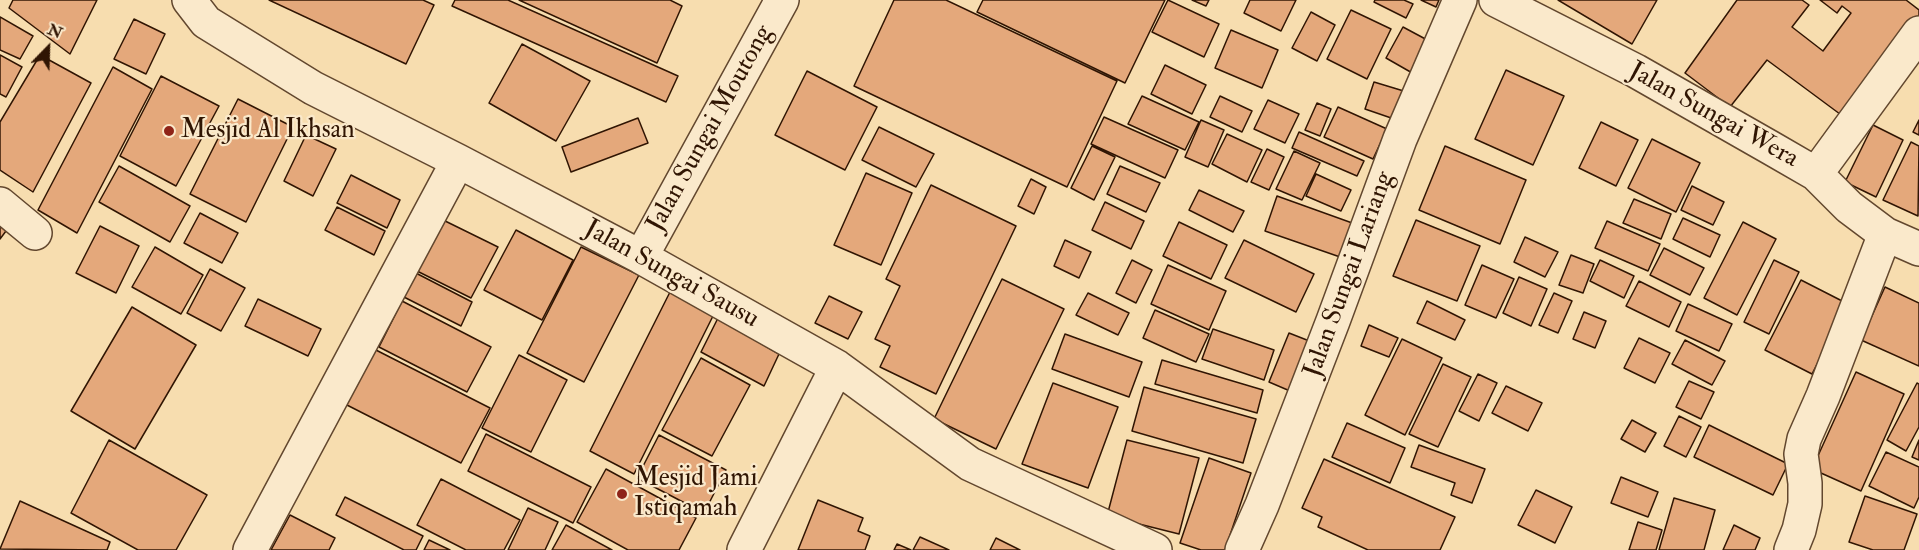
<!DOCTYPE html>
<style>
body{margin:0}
#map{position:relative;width:1919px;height:550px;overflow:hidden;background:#f7ddaf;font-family:"IM FELL Double Pica",serif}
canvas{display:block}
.north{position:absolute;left:18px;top:18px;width:60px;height:60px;-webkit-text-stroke:4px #fae9cb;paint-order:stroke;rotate:23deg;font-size:16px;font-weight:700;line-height:24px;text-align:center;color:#301503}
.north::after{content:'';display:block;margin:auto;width:21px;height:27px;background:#301503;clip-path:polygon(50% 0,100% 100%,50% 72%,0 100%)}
</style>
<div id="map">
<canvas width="1919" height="550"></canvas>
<div class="north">N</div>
</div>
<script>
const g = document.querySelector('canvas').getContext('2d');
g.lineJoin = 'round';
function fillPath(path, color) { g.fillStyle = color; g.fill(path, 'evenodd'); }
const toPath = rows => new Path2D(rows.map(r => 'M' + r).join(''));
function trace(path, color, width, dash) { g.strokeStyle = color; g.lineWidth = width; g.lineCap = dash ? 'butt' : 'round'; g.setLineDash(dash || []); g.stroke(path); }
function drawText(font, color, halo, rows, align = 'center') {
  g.font = font + ' "IM FELL Double Pica",serif'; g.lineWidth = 4.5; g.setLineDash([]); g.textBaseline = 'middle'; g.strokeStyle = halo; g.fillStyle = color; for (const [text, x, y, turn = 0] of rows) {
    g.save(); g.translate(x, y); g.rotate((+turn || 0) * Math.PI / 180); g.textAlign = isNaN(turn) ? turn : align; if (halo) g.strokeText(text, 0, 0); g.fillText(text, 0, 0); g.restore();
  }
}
const building = toPath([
 [13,0,97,0,70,54,9,8,13,0],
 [269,0,423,0,434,5,406,64,269,0],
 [455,0,508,0,678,76,666,102,452,6,455,0],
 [519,0,670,0,682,6,657,63,519,0],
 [894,0,946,0,1117,81,1067,187,854,86,894,0],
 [983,0,1165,0,1125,83,977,12,983,0],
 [1168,0,1219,24,1204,57,1152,32,1168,0],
 [1192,0,1209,0,1206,6,1192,0],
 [1250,0,1296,0,1281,31,1244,13,1250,0],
 [1375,0,1404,0,1413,4,1406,18,1374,2,1375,0],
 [1421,0,1439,0,1436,7,1421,0],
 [1558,0,1657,0,1632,44,1558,0],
 [1737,0,1802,0,1809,5,1792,27,1823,51,1851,13,1842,6,1837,13,1820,0,1906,0,1919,10,1919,26,1848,120,1767,60,1730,107,1685,73,1737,0],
 [1351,10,1391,29,1367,79,1327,59,1351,10],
 [1311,12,1335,25,1317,61,1292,48,1311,12],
 [0,17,33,36,20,59,0,50,0,17],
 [134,19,165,34,146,74,114,59,134,19],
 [1403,27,1431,42,1414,74,1386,58,1403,27],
 [1231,30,1278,50,1262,88,1215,68,1231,30],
 [522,44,590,81,556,141,489,103,522,44],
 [0,55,22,67,6,97,0,94,0,55],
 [40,55,91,83,33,192,0,170,0,122,40,55],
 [1165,65,1206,85,1192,114,1151,94,1165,65],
 [113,67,152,89,77,233,38,210,113,67],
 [1506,70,1564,96,1533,165,1475,139,1506,70],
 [807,71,877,107,845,170,775,135,807,71],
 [161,76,219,106,176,186,120,156,161,76],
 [1374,82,1407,92,1397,120,1365,109,1374,82],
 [1142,96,1199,122,1185,150,1128,124,1142,96],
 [1220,96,1252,111,1242,132,1210,117,1220,96],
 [238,99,293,127,246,222,190,194,238,99],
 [1268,100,1299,114,1285,143,1254,129,1268,100],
 [1317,103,1331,109,1320,136,1305,130,1317,103],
 [1338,107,1387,129,1373,159,1324,137,1338,107],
 [1104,117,1178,150,1165,178,1091,144,1104,117],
 [638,118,648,143,571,172,562,147,638,118],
 [1201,120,1224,130,1208,167,1185,157,1201,120],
 [1919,120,1919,135,1913,132,1919,120],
 [1601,122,1638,140,1616,186,1579,168,1601,122],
 [1873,125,1903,140,1876,197,1845,182,1873,125],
 [879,127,934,154,916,187,862,160,879,127],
 [1299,132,1364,161,1357,176,1292,148,1299,132],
 [1227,134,1262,150,1247,182,1212,164,1227,134],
 [306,135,336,149,313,196,284,181,306,135],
 [1652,139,1700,163,1676,212,1628,188,1652,139],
 [1911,142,1919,146,1918,216,1883,200,1911,142],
 [1092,146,1115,157,1094,200,1071,188,1092,146],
 [1445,146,1526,180,1500,244,1419,210,1445,146],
 [1267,149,1284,157,1269,190,1251,182,1267,149],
 [1294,151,1320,163,1302,200,1276,189,1294,151],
 [119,166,190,206,170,242,99,202,119,166],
 [1120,166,1160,183,1146,212,1107,194,1120,166],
 [866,173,912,193,881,265,834,245,866,173],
 [1316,174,1351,190,1341,211,1306,196,1316,174],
 [351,175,400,200,387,228,337,203,351,175],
 [1031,179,1046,187,1034,214,1018,206,1031,179],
 [931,185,1016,226,936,394,880,367,890,346,875,339,900,286,886,279,931,185],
 [1692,186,1724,202,1713,225,1681,210,1692,186],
 [1199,190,1244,211,1233,232,1189,210,1199,190],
 [1277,196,1355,224,1343,258,1265,231,1277,196],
 [1634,199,1671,214,1661,239,1623,223,1634,199],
 [1105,202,1144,221,1131,249,1092,230,1105,202],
 [337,207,385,231,374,255,325,230,337,207],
 [200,213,238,233,222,263,184,243,200,213],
 [437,217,498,247,471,298,411,268,437,217],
 [1683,218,1720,235,1710,257,1673,239,1683,218],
 [0,219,9,227,0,239,0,219],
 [1416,220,1480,246,1457,301,1393,276,1416,220],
 [1607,221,1660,244,1648,271,1595,248,1607,221],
 [1179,222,1227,245,1211,279,1163,256,1179,222],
 [1743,222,1776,239,1737,315,1704,298,1743,222],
 [100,226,139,246,116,293,76,273,100,226],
 [516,230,573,260,542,320,484,290,516,230],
 [1525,237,1558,252,1545,277,1514,262,1525,237],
 [1065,240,1091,252,1079,278,1054,266,1065,240],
 [1244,240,1314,274,1296,312,1225,278,1244,240],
 [155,247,203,275,181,314,132,287,155,247],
 [581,247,639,275,584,382,527,353,581,247],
 [1664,248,1704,268,1690,295,1650,275,1664,248],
 [1571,255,1594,264,1583,293,1559,285,1571,255],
 [1132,260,1152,270,1136,303,1116,293,1132,260],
 [1600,260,1634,276,1624,298,1590,281,1600,260],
 [1774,260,1799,272,1769,334,1744,322,1774,260],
 [1168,265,1226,291,1209,330,1151,304,1168,265],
 [1482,265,1514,279,1496,318,1465,305,1482,265],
 [210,269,245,288,221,331,187,313,210,269],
 [410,270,472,302,461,326,398,294,410,270],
 [1519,277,1547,289,1531,326,1503,313,1519,277],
 [1002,279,1064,309,996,449,934,419,1002,279],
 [1801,280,1848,304,1812,374,1765,350,1801,280],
 [1639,281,1681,302,1669,327,1626,306,1639,281],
 [1885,287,1919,303,1919,366,1861,340,1885,287],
 [670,292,713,316,634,474,590,451,670,292],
 [1088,293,1129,313,1118,335,1076,315,1088,293],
 [1554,293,1572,301,1558,333,1539,325,1554,293],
 [829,296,862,312,848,339,815,323,829,296],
 [258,299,321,329,308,356,245,326,258,299],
 [402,301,491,347,467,392,379,347,402,301],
 [1427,301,1465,320,1455,340,1417,323,1427,301],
 [1688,304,1732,324,1719,351,1676,331,1688,304],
 [132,307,196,345,135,449,71,411,132,307],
 [1155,310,1209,334,1196,362,1143,338,1155,310],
 [1584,312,1606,321,1595,348,1573,339,1584,312],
 [718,318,779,354,764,386,701,352,718,318],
 [1369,325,1398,338,1389,357,1361,346,1369,325],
 [1213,329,1274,350,1264,380,1202,359,1213,329],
 [1289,333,1317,344,1297,394,1269,382,1289,333],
 [1065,334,1142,362,1129,397,1052,369,1065,334],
 [1639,338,1670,353,1655,383,1624,368,1639,338],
 [1402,339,1442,358,1405,435,1365,415,1402,339],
 [1685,340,1725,361,1712,385,1672,364,1685,340],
 [370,347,490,408,461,463,341,402,370,347],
 [519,355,567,380,531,452,482,428,519,355],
 [701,358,750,385,712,456,662,430,701,358],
 [1162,360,1263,390,1257,413,1155,384,1162,360],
 [1443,364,1471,377,1438,447,1409,434,1443,364],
 [1856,372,1904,394,1861,491,1812,469,1856,372],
 [1478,374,1497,383,1479,421,1459,411,1478,374],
 [1689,381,1714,392,1701,419,1676,407,1689,381],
 [1053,383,1118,407,1088,488,1022,464,1053,383],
 [1917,383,1919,384,1919,427,1906,451,1887,440,1917,383],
 [1506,386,1542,403,1528,431,1492,413,1506,386],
 [1144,387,1256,419,1243,463,1132,431,1144,387],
 [1679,416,1701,427,1686,457,1664,446,1679,416],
 [1632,420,1656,433,1645,452,1621,439,1632,420],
 [1347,423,1405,448,1390,483,1332,457,1347,423],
 [1709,425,1788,464,1773,495,1694,457,1709,425],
 [486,434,591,487,573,523,468,471,486,434],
 [659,435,726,470,704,513,637,478,659,435],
 [109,440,207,495,176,550,138,550,71,513,109,440],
 [1127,440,1199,458,1179,534,1107,516,1127,440],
 [1919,440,1919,460,1912,457,1919,440],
 [1419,445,1485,469,1472,503,1451,495,1455,483,1411,467,1419,445],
 [1886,452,1919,467,1919,497,1914,508,1869,486,1886,452],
 [1209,458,1251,473,1225,550,1201,550,1180,543,1209,458],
 [1324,459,1455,517,1440,550,1368,550,1318,527,1322,517,1302,508,1324,459],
 [606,469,696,518,679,550,628,550,577,522,606,469],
 [1621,477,1658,492,1648,517,1611,503,1621,477],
 [441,479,520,520,504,550,466,550,417,525,441,479],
 [1536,490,1572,507,1555,543,1518,525,1536,490],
 [1865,496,1917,514,1904,550,1873,550,1849,542,1865,496],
 [345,497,423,536,416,550,404,550,336,515,345,497],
 [1674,498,1715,510,1704,550,1659,550,1674,498],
 [818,500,863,518,858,531,870,536,865,550,798,550,818,500],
 [20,501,110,542,107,550,0,549,20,501],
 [528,508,558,522,545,550,508,550,528,508],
 [290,515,335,538,329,550,271,550,290,515],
 [1638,522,1662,530,1656,550,1629,550,1638,522],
 [566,525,612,550,552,550,566,525],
 [1734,525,1760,538,1755,550,1723,550,1734,525],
 [920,537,949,550,913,550,920,537],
 [996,538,1020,550,990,550,996,538],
 [429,540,450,550,424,550,429,540],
 [897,544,911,550,894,550,897,544]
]);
const minor = toPath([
 [189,0,206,22,313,88,458,161,641,257,837,367,970,464,1155,550],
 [1496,0,1636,71,1771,148,1816,174,1849,207,1885,234,1919,249],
 [1816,174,1919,33],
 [0,204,35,233],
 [641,257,782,0],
 [250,550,458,161],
 [744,550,837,367],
 [1242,550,1262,505,1333,321,1400,139,1460,0],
 [1791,550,1799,530,1805,504,1805,483,1801,454,1804,439,1823,396,1885,234]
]);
const markers = [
 [169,131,6,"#8f2418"],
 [622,494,6,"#8f2418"]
];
const streetNames = [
 ["Jalan Sungai Wera",1713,116,29],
 ["Jalan Sungai Moutong",711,129,-61],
 ["Jalan Sungai Sausu",671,275,29],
 ["Jalan Sungai Lariang",1350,275,-70]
];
const poiNames = [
 ["Mesjid Al Ikhsan",181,131],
 ["Mesjid Jami",634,479],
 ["Istiqamah",634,509]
];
fillPath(building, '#e4a87b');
trace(building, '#301503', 1.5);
trace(minor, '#62472e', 36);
trace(minor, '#fae9cb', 33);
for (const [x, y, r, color] of markers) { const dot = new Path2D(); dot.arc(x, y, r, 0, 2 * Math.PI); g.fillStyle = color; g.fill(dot); trace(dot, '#fae9cb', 2); }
drawText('26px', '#301503', '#fae9cb', streetNames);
drawText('26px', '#301503', '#fae9cb', poiNames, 'left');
</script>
